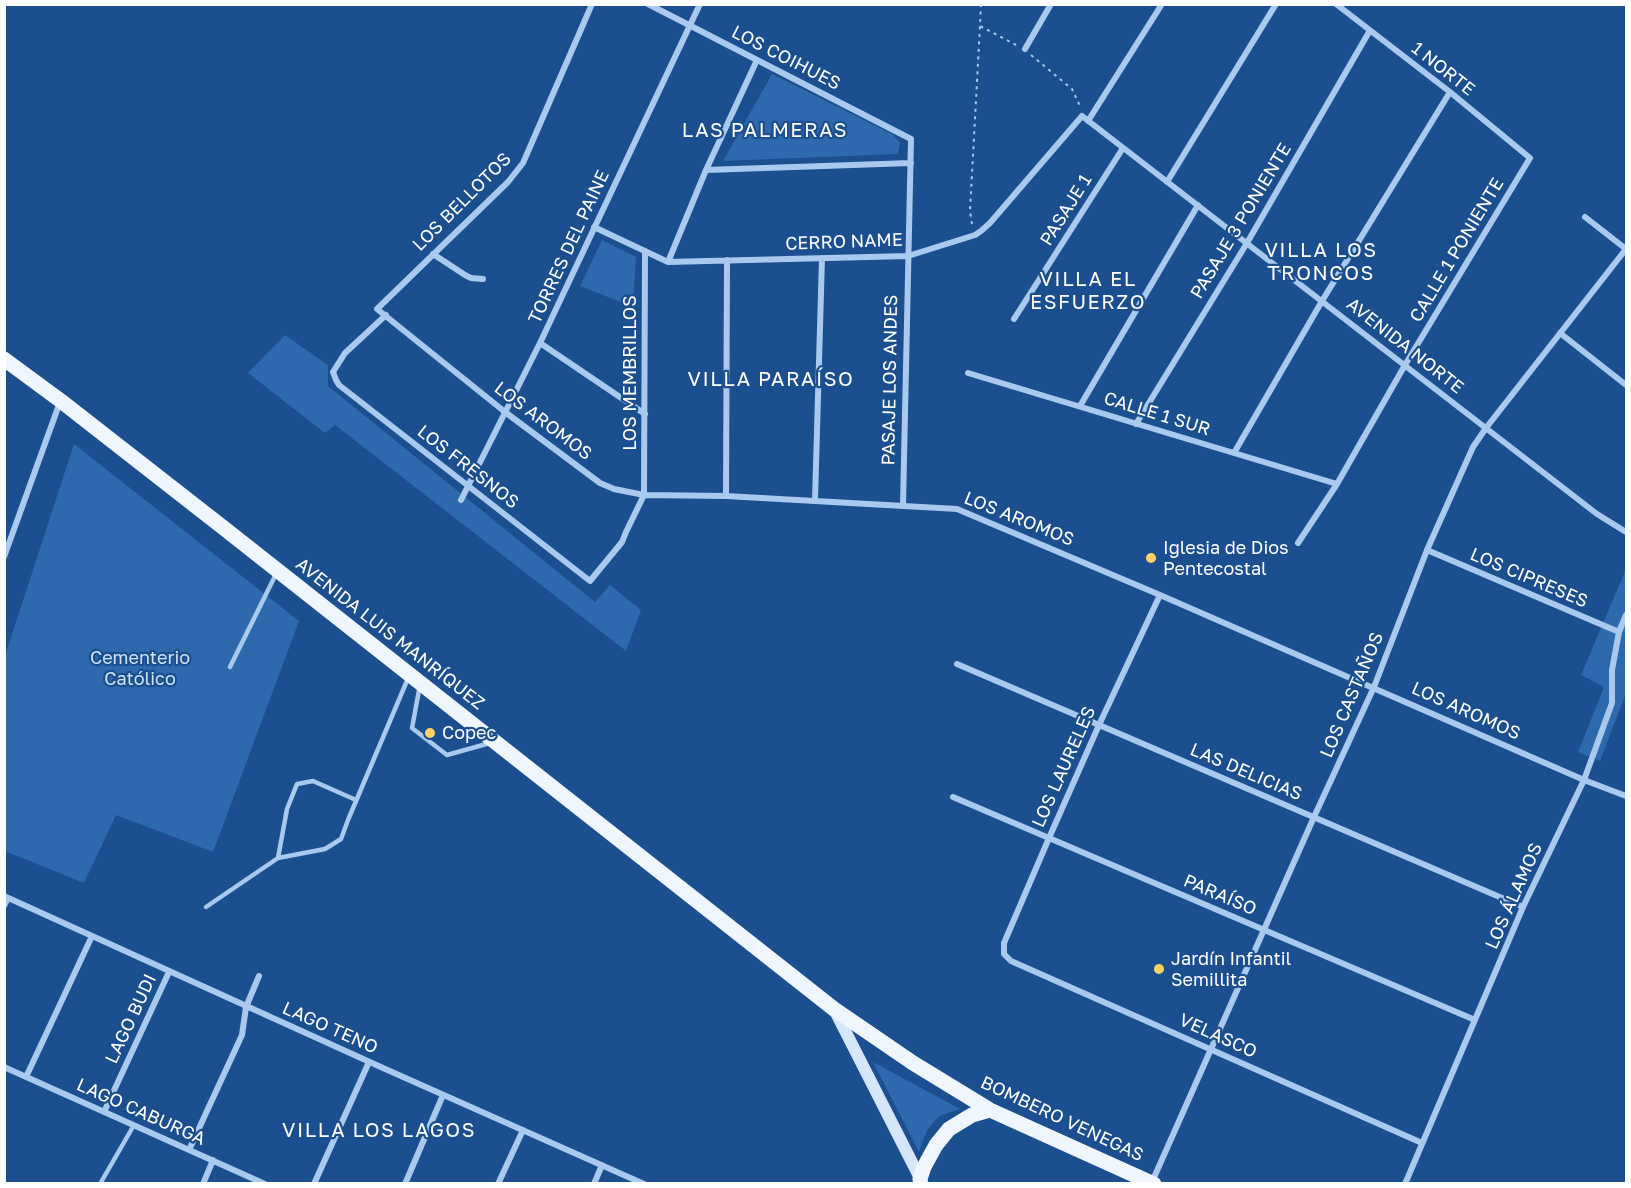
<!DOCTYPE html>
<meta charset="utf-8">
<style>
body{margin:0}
#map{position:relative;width:1631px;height:1188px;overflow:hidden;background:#1b4f8f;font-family:"Golos Text",sans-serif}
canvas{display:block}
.frame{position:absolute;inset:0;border:6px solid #fff;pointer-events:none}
</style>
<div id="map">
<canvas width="1631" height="1188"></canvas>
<div class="frame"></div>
</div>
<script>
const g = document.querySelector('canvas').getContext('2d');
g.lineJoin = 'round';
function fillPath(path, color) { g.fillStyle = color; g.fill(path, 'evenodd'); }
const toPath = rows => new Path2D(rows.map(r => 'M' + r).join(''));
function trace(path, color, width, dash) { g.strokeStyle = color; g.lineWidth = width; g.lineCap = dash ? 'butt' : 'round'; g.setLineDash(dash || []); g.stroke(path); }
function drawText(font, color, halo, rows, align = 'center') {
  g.font = font + ' "Golos Text",sans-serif'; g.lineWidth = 4.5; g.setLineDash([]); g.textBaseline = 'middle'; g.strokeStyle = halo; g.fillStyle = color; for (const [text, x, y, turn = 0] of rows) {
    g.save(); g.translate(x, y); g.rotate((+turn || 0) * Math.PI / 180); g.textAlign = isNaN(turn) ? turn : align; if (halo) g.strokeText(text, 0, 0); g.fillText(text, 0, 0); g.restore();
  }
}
const green = toPath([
 [772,74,892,134,900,143,898,154,723,161],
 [602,240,636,257,633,307,580,286],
 [285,335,328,365,328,386,595,602,610,585,641,610,626,651,335,425,325,433,248,373],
 [74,444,299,621,213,852,116,815,84,883,5,851,5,656],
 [1626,569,1626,696,1625,696,1600,761,1578,752,1604,687,1581,675],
 [873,1062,960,1109,939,1116,927,1130,919,1152]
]);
const path = toPath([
 [981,4,980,26,1016,45],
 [1031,55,1072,89,1080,106],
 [972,224,970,211,980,26]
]);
const lane = toPath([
 [230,667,277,572],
 [420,685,412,728,447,755,490,743],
 [278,858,287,809,297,784,313,781,356,800],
 [206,907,278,858,325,849,341,839,348,820,409,676],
 [100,1184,134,1125]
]);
const street = toPath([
 [592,4,523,163,508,182,377,309,505,412,600,483,614,489,644,495,726,496,957,509,1160,595,1584,780,1626,796],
 [648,4,911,139,903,505],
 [1025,49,1051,4],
 [1088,121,1162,4],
 [706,170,911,163],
 [1167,182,1276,4],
 [1585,217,1626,249],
 [594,227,668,262,908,256,975,235,981,231,990,223,1082,116,1597,514,1626,532],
 [433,254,465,275,471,278,483,279],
 [668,262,706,170,757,60],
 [386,315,345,353,333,372,336,380,339,385,590,581,622,542,626,532,644,495,645,251],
 [1014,319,1123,148],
 [1560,333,1626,385],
 [540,343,645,414],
 [968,373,1337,484],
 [1080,406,1198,205],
 [1136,424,1247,243,1369,32],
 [1234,453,1322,301,1450,92],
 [726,496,727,260],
 [461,500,540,343,700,4],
 [815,500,822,258],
 [1298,543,1337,484,1405,365,1530,158,1450,92,1336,4],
 [1427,550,1619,632],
 [4,557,60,402],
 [1160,595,1099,725,1049,838,1004,943,1004,954,1011,961,1422,1143],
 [957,664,1523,907],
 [953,797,1475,1020],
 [4,896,383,1068,644,1184],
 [4,906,8,898],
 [4,1067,265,1184],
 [26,1077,92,936],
 [104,1112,169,972],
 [189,1150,242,1035,246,1007,259,976],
 [1152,1182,1314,817,1374,687,1427,550,1473,447,1486,428,1626,249],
 [203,1184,213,1160],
 [314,1184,369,1062],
 [405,1184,443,1095],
 [498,1184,523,1130],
 [594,1184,602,1165],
 [1405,1184,1523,907,1584,780,1612,703,1612,670,1619,632,1626,615]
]);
const secondary = toPath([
 [834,1009,922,1182]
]);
const primary = toPath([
 [4,359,61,401,225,529,834,1009,913,1063,990,1110,1154,1184],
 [920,1179,924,1167,936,1145,949,1129,972,1115,990,1110]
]);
const markers = [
 [1151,558,6,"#ffd166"],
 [430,733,6,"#ffd166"],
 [1159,969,6,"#ffd166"]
];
const streetNames = [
 ["LOS COIHUES",786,58,27],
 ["1 NORTE",1443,69,38],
 ["LOS BELLOTOS",462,202,-45],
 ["PASAJE 1",1066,210,-58],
 ["PASAJE 3 PONIENTE",1241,221,-59],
 ["CERRO NAME",844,242,-2],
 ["TORRES DEL PAINE",569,247,-65],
 ["CALLE 1 PONIENTE",1457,250,-59],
 ["AVENIDA NORTE",1405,346,38],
 ["LOS MEMBRILLOS",630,373,-90],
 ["PASAJE LOS ANDES",890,380,-89],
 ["CALLE 1 SUR",1157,414,17],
 ["LOS AROMOS",543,421,37],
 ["LOS FRESNOS",468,467,38],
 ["LOS AROMOS",1019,519,22],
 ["LOS CIPRESES",1529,578,23],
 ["AVENIDA LUIS MANRÍQUEZ",390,634,38],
 ["LOS CASTAÑOS",1352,695,-67],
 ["LOS AROMOS",1466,711,24],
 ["LOS LAURELES",1064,767,-66],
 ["LAS DELICIAS",1246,772,23],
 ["PARAÍSO",1220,895,23],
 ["LOS ÁLAMOS",1514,896,-66],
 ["LAGO BUDI",131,1019,-65],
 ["LAGO TENO",330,1028,24],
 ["VELASCO",1218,1036,24],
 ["LAGO CABURGA",141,1112,24],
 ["BOMBERO VENEGAS",1062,1119,25]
];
const poiNames = [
 ["Iglesia de Dios",1163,548],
 ["Pentecostal",1163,569],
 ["Copec",442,733],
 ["Jardín Infantil",1171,959],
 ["Semillita",1171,980]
];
const parkNames = [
 ["Cementerio",140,658],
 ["Católico",140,679]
];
const neighbourhoodNames = [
 ["LAS PALMERAS",765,131],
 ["VILLA LOS",1321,251],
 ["TRONCOS",1321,274],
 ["VILLA EL",1088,280],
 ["ESFUERZO",1088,303],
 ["VILLA PARAÍSO",771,380],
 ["VILLA LOS LAGOS",379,1131]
];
fillPath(green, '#2e69ad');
trace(path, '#a9c9ee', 2, [3, 4.5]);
trace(lane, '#a9c9ee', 4.5);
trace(street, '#a9c9ee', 6);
trace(secondary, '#d6e6fa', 12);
trace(primary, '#f0f6ff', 15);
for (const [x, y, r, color] of markers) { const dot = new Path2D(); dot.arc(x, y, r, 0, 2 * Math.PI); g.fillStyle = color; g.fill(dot); trace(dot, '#1b4f8f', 2); }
drawText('18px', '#fff', '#1b4f8f', streetNames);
drawText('18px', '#fff', '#1b4f8f', poiNames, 'left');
drawText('18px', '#cfe3fa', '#1b4f8f', parkNames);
g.letterSpacing = '1.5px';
drawText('20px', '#fff', '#1b4f8f', neighbourhoodNames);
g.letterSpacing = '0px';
</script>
